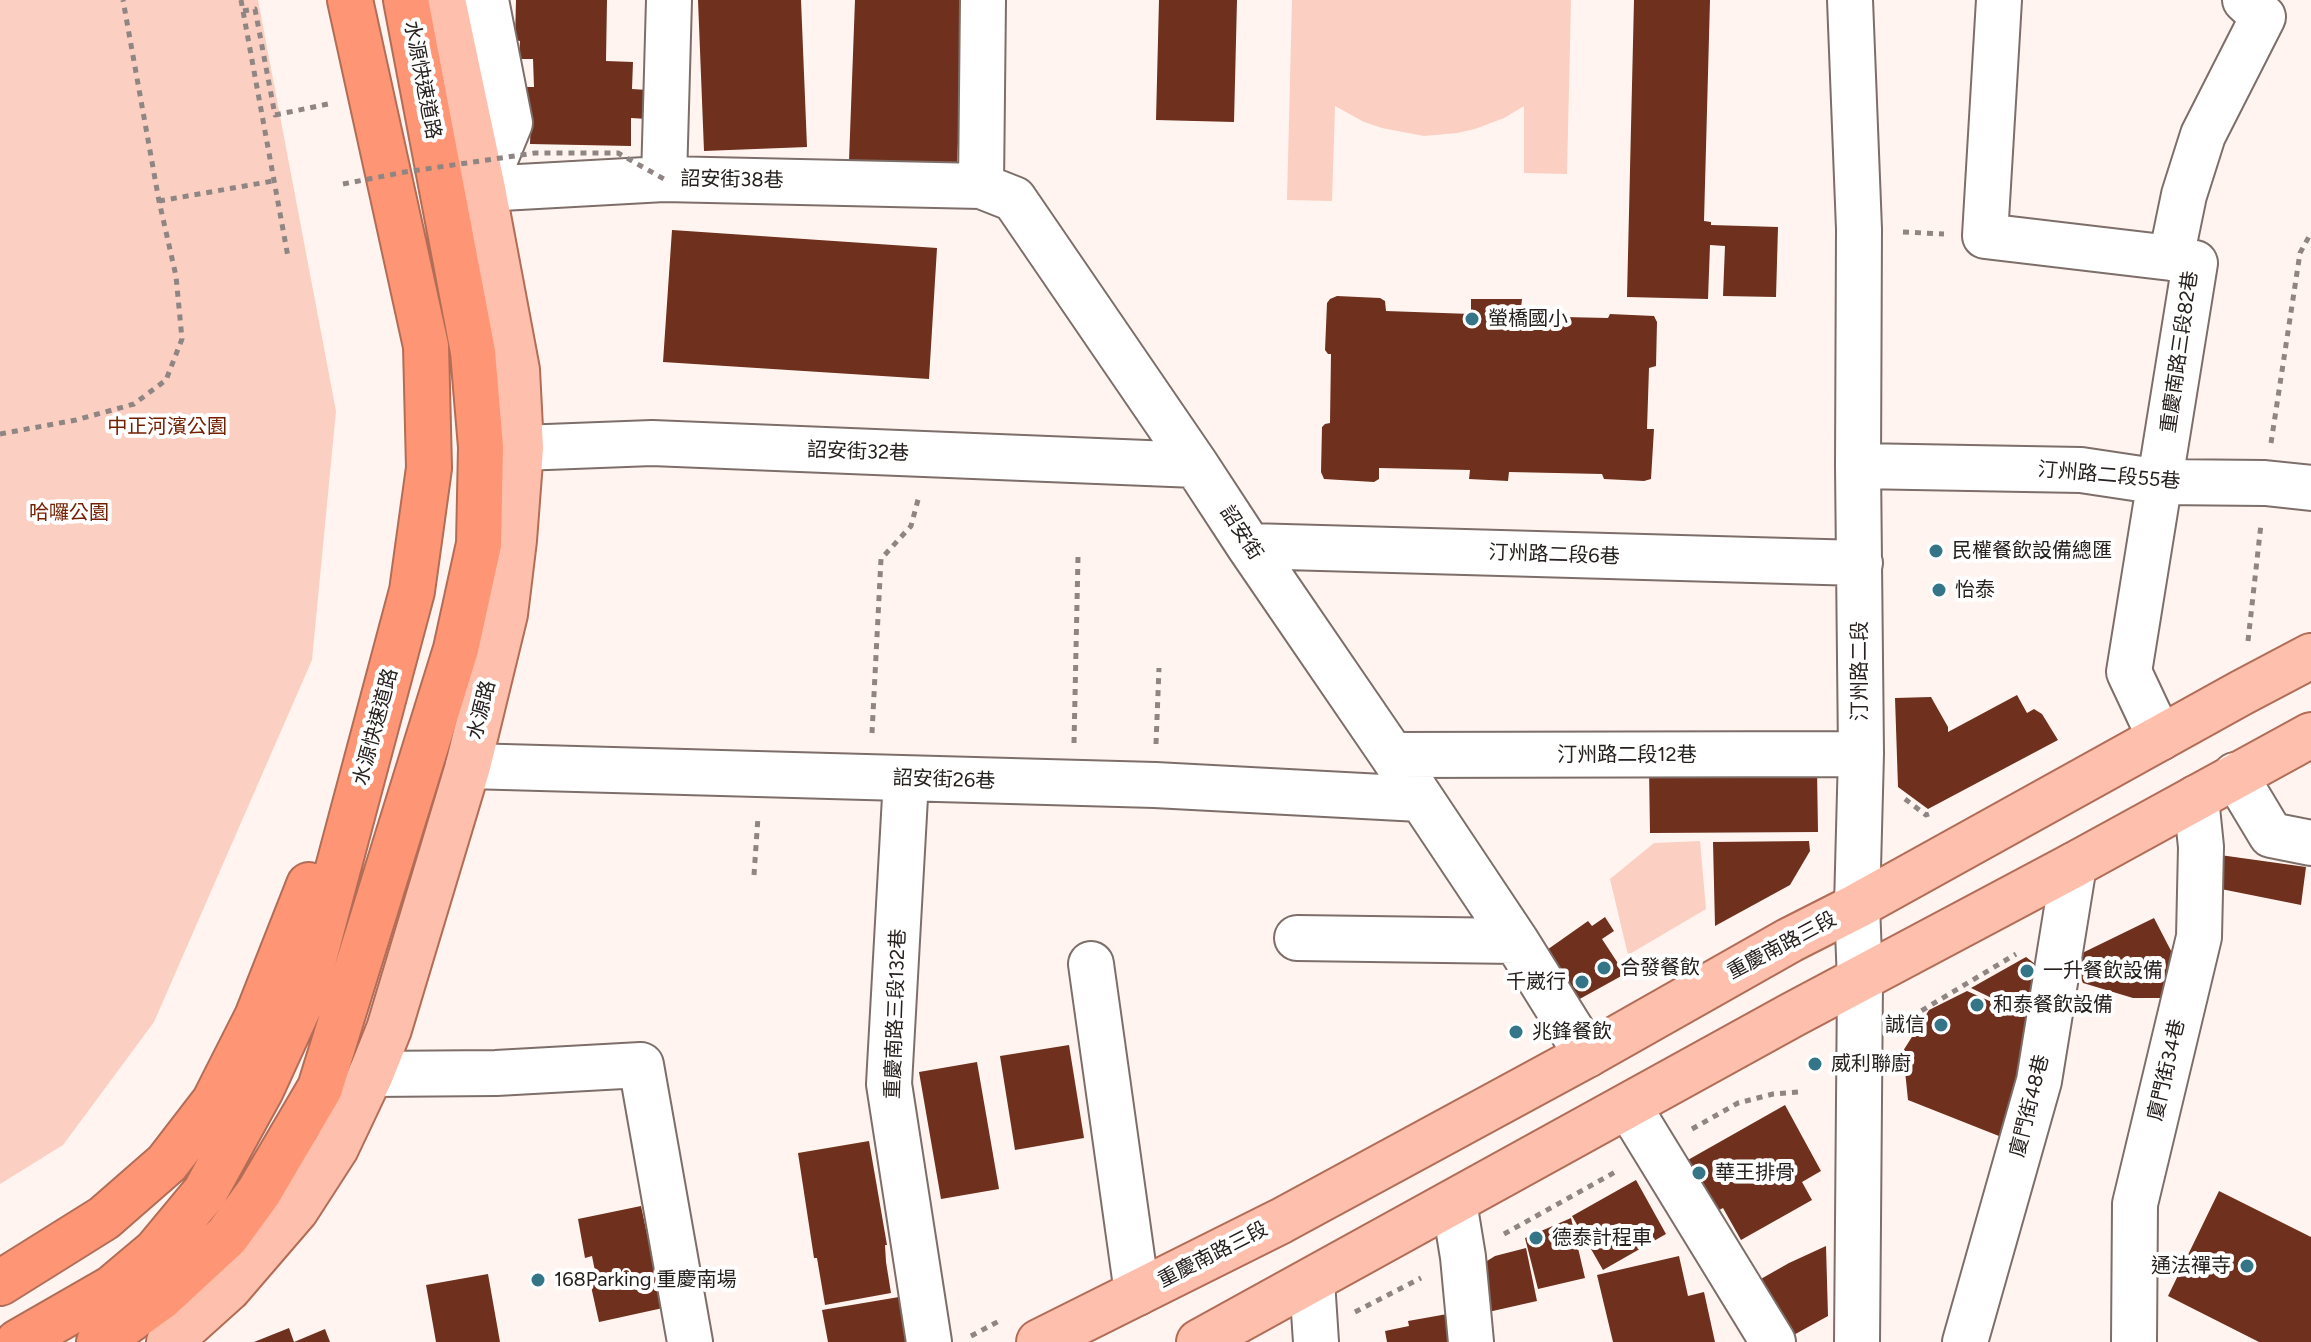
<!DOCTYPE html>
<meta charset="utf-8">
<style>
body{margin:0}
canvas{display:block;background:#fff4f0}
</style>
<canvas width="2311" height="1342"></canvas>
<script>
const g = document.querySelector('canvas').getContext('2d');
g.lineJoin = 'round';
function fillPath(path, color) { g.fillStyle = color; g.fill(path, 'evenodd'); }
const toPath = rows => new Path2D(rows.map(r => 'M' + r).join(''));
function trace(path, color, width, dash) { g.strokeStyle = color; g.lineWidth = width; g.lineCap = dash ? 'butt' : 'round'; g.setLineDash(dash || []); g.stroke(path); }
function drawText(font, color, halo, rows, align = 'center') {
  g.font = font + ' Figtree,"Noto Sans TC",sans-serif'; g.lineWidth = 8; g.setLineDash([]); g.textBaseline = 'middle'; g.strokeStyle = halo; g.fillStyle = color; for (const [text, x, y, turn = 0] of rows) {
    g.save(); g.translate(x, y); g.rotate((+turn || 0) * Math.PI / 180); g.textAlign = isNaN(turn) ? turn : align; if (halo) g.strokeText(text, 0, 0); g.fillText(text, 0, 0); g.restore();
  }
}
const green = toPath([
 [0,0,258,0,336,411,312,660,154,1022,63,1145,0,1184],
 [1292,0,1571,0,1567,174,1524,173,1524,106,1504,118,1475,129,1457,133,1424,136,1382,128,1364,122,1335,106,1332,201,1287,200],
 [1700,841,1706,909,1628,955,1610,879,1654,843]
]);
const building = toPath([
 [516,0,607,0,606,61,633,62,632,89,647,90,647,119,631,118,631,146,530,144,531,116,519,87,534,87,533,59,519,59,520,41,515,40],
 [698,0,801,0,807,147,704,151],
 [855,0,964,0,957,166,849,161],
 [1159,0,1237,0,1234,122,1156,120],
 [1634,0,1710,0,1704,221,1711,222,1711,225,1778,227,1776,297,1723,296,1725,246,1710,245,1708,299,1627,297],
 [672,230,937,248,929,379,663,362],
 [1337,296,1380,298,1385,301,1386,311,1471,314,1471,299,1522,299,1520,316,1608,318,1610,314,1654,316,1657,322,1656,366,1649,368,1647,429,1654,429,1651,479,1644,481,1604,479,1602,474,1509,472,1508,481,1469,479,1470,470,1379,468,1379,479,1374,482,1324,479,1321,472,1322,427,1325,424,1330,423,1331,354,1328,354,1325,350,1327,303,1330,299],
 [2017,695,2027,713,2034,709,2042,714,2058,740,1928,809,1898,787,1895,698,1931,697,1948,727,1948,732],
 [1649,768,1817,769,1818,832,1650,833],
 [1809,841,1810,851,1790,885,1715,926,1713,842],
 [2220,855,2306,867,2301,905,2211,887],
 [1605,917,1614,931,1602,939,1625,974,1576,1001,1544,952,1588,921,1592,926],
 [2154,918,2181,970,2167,998,2133,998,2083,983,2072,958],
 [2026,957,2048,974,2039,1021,1971,988],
 [1967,991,2037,1022,2009,1140,1908,1100,1903,1051,1929,1010],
 [1069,1045,1084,1138,1015,1150,1000,1056],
 [977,1062,999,1189,941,1199,919,1072],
 [1785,1105,1821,1171,1802,1182,1812,1200,1741,1240,1723,1208,1708,1216,1679,1165],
 [869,1141,887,1245,885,1245,886,1262,891,1293,825,1305,817,1258,814,1258,798,1153],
 [1636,1180,1666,1234,1603,1270,1572,1216],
 [2219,1191,2311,1237,2311,1342,2259,1342,2168,1296],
 [641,1206,663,1308,599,1322,590,1282,597,1281,592,1256,585,1258,578,1219],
 [1571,1218,1585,1278,1538,1289,1525,1238],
 [1826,1246,1828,1316,1790,1337,1752,1284,1789,1263],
 [1526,1248,1537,1301,1475,1315,1471,1271,1495,1256],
 [1679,1256,1688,1296,1704,1292,1715,1342,1613,1342,1597,1275],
 [488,1274,500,1342,436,1342,426,1285],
 [899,1297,907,1342,828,1342,822,1310],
 [1453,1313,1457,1342,1387,1342,1385,1331,1409,1326,1408,1321],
 [289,1328,294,1342,325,1329,330,1342,254,1342]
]);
const path = toPath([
 [241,0,288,257],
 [243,11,255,9,275,115,328,104],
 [159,201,273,181],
 [1903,232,1944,234],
 [0,434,76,420,134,404,166,380,182,339,176,276,159,201,123,0],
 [2271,443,2300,253,2311,233],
 [2248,641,2261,524],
 [872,733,881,559,911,526,919,496],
 [1074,743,1078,557],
 [1156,744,1159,668],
 [1905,799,1926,815,1929,814],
 [754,875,758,817],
 [1901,1023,2016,954],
 [1692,1129,1738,1103,1773,1094,1799,1092],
 [1504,1234,1617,1171],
 [1355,1312,1421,1278],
 [971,1336,1001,1320]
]);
const minor = toPath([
 [486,0,510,123,483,189,664,179,981,186],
 [983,0,981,186,1014,199,1196,465,1249,546,1392,755,1516,941,1587,1055],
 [1850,0,1859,229,1858,466,1861,754,1857,906,1860,981,1857,1342],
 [1999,0,1985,236,2171,258],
 [664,179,669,0],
 [521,448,652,443,1196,465],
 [1858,466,2081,470,2161,482,2265,483,2311,488],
 [1249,546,1860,563],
 [2160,738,2129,672,2195,263,2171,258,2184,195,2203,135,2263,17,2245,0],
 [1392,755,1861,754],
 [468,766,1155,785,1420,799],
 [2235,775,2271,835,2311,843],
 [906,779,889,1084,929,1342],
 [1297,938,1516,941],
 [1091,964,1137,1293],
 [371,1074,496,1073,641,1065,690,1342],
 [1629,1107,1773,1342],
 [1454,1202,1463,1257,1471,1342],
 [1312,1281,1316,1342],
 [1965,1342,2039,1081,2074,865],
 [2134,1342,2135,1204,2199,937,2201,847,2196,798]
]);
const major = toPath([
 [169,1342,228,1289,296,1210,336,1148,371,1074,389,1029,468,766,505,614,514,540,521,448,517,370,483,189,443,0],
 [1039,1342,1281,1221,1587,1055,1790,940,1857,906,2241,693,2311,656],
 [1199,1342,1792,1015,2074,865,2311,735]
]);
const highway = toPath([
 [0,1283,104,1218,167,1163,214,1102,257,1017,309,885],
 [18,1342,112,1288,156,1251,205,1192,261,1090,304,996,412,591,429,468,426,346,350,0],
 [99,1342,160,1298,227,1236,259,1192,320,1088,456,649,479,544,481,447,473,352,406,0]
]);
const pathBridge = toPath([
 [343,184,405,172,535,153,618,153,664,179]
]);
const markers = [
 [1472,319,8,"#347587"],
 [1936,551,8,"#347587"],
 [1939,590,8,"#347587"],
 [1604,968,8,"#347587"],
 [2027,971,8,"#347587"],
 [1582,982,8,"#347587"],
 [1977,1005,8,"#347587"],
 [1941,1025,8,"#347587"],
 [1516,1032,8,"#347587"],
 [1815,1064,8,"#347587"],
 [1699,1173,8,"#347587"],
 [1536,1238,8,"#347587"],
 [2247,1266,8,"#347587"],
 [538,1280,8,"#347587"]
];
const streetNames = [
 ["水源快速道路",422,80,79],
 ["詔安街38巷",732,180,1],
 ["重慶南路三段82巷",2180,352,-82],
 ["詔安街32巷",858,452,2],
 ["汀州路二段55巷",2109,476,5],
 ["詔安街",1241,533,57],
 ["汀州路二段6巷",1554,555,2],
 ["汀州路二段",1860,671,-90],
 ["水源路",482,710,-76],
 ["水源快速道路",376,727,-75],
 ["汀州路二段12巷",1627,755],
 ["詔安街26巷",944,780,2],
 ["重慶南路三段",1782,946,-28],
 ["重慶南路三段132巷",896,1014,-88],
 ["廈門街34巷",2167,1070,-77],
 ["廈門街48巷",2030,1106,-76],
 ["重慶南路三段",1213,1255,-27]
];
const poiNames = [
 ["螢橋國小",1488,319],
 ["民權餐飲設備總匯",1952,551],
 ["怡泰",1955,590],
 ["合發餐飲",1620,968],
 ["一升餐飲設備",2043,971],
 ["千崴行",1566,982,"right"],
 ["和泰餐飲設備",1993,1005],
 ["誠信",1925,1025,"right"],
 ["兆鋒餐飲",1532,1032],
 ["威利聯廚",1831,1064],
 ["華王排骨",1715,1173],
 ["德泰計程車",1552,1238],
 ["通法禪寺",2231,1266,"right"],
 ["168Parking 重慶南場",554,1280]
];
const parkNames = [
 ["中正河濱公園",167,427],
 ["哈囉公園",69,513]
];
fillPath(green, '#fbd0c2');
fillPath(building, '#6f311d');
trace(minor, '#7d6e69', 48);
trace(major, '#b26d57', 48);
trace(highway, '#b26d57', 48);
trace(path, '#8f8683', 5, [6, 6]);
trace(minor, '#fff', 44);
trace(major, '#fec0ac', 44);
trace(highway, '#fe9675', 44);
trace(pathBridge, '#8f8683', 5, [6, 6]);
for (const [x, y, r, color] of markers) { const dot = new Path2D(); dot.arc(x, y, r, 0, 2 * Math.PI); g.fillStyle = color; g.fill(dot); trace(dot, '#fff', 3); }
drawText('20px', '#26201e', '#fff', streetNames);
drawText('20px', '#26201e', '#fff', poiNames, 'left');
drawText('20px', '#742000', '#fff', parkNames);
</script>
